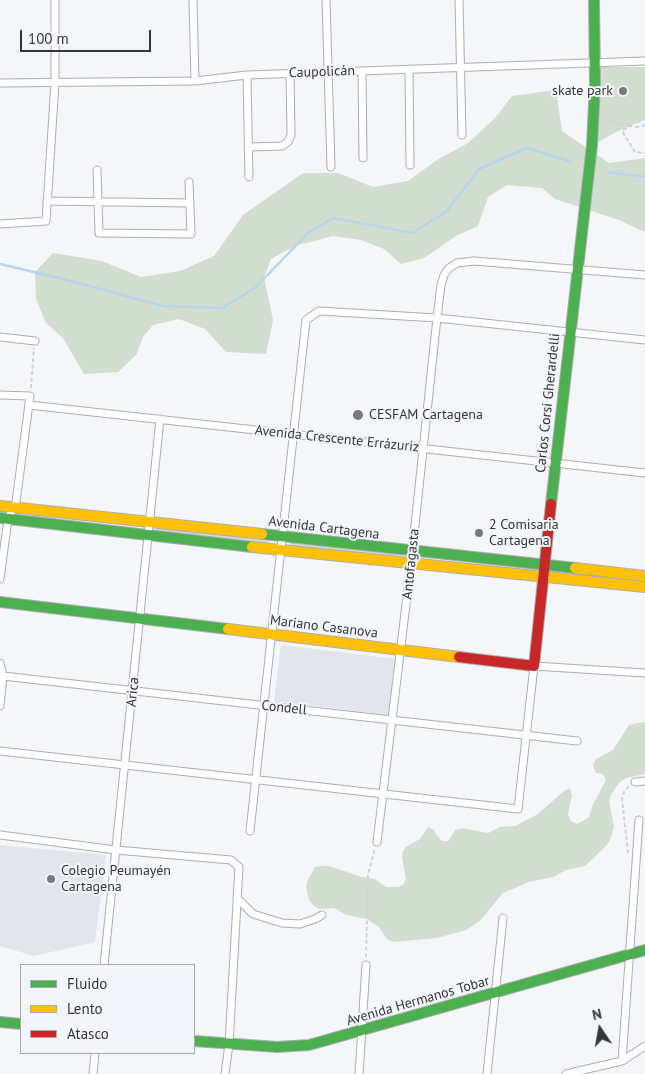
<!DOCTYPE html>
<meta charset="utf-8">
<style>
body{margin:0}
#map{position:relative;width:645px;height:1074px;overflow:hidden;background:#f4f6f9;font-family:"PT Sans",sans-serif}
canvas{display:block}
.legend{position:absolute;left:20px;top:964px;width:175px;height:90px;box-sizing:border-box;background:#f3f5fa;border:1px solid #a7a9ac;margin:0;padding:6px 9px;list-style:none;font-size:15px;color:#353638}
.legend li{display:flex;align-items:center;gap:10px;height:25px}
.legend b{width:25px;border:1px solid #a7a9ac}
.north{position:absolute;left:575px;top:1004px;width:50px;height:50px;-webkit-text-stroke:4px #f3f5fa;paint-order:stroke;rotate:348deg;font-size:14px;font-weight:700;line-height:20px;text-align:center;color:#353638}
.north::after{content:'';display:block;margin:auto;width:18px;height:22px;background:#353638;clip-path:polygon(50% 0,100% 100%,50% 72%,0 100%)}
.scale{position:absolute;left:20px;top:30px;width:131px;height:22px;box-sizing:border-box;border:2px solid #353638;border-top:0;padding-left:6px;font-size:15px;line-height:18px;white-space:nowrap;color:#353638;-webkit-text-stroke:4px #f3f5fa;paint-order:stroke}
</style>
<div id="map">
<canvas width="645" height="1074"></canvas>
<ul class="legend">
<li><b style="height:6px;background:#4caf50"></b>Fluido</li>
<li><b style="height:6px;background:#ffc107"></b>Lento</li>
<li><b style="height:6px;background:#c62828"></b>Atasco</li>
</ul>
<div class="north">N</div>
<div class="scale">100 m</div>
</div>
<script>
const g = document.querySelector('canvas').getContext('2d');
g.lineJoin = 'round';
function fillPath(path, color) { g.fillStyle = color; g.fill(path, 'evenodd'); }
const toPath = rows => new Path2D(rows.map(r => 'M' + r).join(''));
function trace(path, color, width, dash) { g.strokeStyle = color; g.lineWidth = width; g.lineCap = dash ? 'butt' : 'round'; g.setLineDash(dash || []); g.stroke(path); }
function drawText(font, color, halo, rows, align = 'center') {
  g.font = font + ' "PT Sans",sans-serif'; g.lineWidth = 4; g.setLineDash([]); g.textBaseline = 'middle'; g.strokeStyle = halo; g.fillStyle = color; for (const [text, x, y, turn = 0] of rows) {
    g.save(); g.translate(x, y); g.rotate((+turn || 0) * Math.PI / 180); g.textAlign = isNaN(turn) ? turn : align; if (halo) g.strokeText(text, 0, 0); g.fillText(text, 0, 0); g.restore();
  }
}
const built = toPath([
 [281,645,397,659,390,715,274,701],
 [0,845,106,855,95,942,34,956,0,946]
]);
const green = toPath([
 [600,67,645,67,645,120,618,131,597,143],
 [556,90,562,131,609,163,645,158,645,232,619,220,555,199,542,188,507,185,488,197,478,226,456,236,424,258,401,264,384,249,361,240,333,236,295,246,271,259,264,277,273,320,266,354,226,352,205,329,179,319,153,325,143,337,136,355,118,372,84,374,63,338,46,323,36,299,35,272,53,253,102,261,141,277,180,271,214,256,243,215,303,173,338,173,373,187,408,181,437,160,468,143,495,118,512,96],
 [156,527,269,541,267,545,156,533],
 [290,542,402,554,401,559,290,547],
 [644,722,645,722,645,774,626,778,620,782,612,793,609,801,614,827,610,840,606,846,585,866,566,870,553,877,529,882,503,893,480,921,466,930,437,938,393,942,387,939,379,927,367,919,346,915,334,908,320,909,314,906,309,900,306,886,308,880,315,867,322,866,329,866,362,877,375,879,386,887,398,887,404,884,406,878,402,858,403,851,407,846,420,839,428,827,434,830,437,836,442,841,448,841,455,830,462,828,488,833,500,827,515,826,538,814,564,791,570,788,572,795,568,815,571,821,577,824,583,821,589,817,593,804,606,780,603,774,596,773,593,765,596,759,613,750,629,725]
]);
const stream = toPath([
 [608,172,645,177],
 [0,264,67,280,163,306,222,308,255,288,308,233,333,218,412,233,446,212,479,169,527,148,569,161]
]);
const path = toPath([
 [608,121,630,126],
 [645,125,638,127,630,126,622,131,635,152,645,153],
 [31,388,34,348],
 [628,853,622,799,624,792,629,786],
 [366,957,368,875,375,848]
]);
const street = toPath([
 [193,0,195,81],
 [326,0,331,167],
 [459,0,462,135],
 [409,69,410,165],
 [362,71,363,158],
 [247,75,249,177],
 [0,83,195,81,247,75,645,61],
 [248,147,282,146,288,142,291,135,290,73],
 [97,170,99,233,191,234,189,182],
 [47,201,190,203],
 [0,224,46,221,55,83,55,0],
 [0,337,35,341],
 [0,395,30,396,16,502,8,519,0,579],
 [29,405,645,473],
 [0,663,3,676,0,706],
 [3,676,577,741],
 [0,751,518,809,534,666,645,673],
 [635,782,645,781],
 [250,831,306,320,319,311,437,318,645,340],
 [0,835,116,850,231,860,239,867,229,1044,225,1074],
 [377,842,410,572,437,318,441,285,444,275,449,268,457,263,474,261,645,275],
 [237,898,253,914,282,923,300,924,315,919,322,915],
 [104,965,160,419],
 [622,1061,639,820],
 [93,1074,95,1053],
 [359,1074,366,965],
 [487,1074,503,918],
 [566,1074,622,1061,645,1046]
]);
const fast = toPath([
 [551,504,592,145,595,84,594,0],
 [0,518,252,547],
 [262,534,575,568],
 [0,602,228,629],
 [0,1022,21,1024],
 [194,1041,277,1047,309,1045,645,950]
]);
const slow = toPath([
 [0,506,262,534],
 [252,547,645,587],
 [575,568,645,576],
 [228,629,459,657]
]);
const jam = toPath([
 [459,657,534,666,551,504]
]);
const markers = [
 [623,91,5,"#78797c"],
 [358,415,6,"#78797c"],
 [479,533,5,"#78797c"],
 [51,879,5,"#78797c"]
];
const streetNames = [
 ["Caupolicán",322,72,-2],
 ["Carlos Corsi Gherardelli",548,403,-84],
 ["Avenida Crescente Errázuriz",337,439,6],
 ["Avenida Cartagena",324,528,7],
 ["Antofagasta",411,564,-84],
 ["Mariano Casanova",324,627,7],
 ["Arica",133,692,-84],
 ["Condell",284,708,6],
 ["Avenida Hermanos Tobar",418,1001,-16]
];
const poiNames = [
 ["skate park",613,91,"right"],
 ["CESFAM Cartagena",369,415],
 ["2 Comisaria",489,525],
 ["Cartagena",489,541],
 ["Colegio Peumayén",61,871],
 ["Cartagena",61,887]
];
fillPath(built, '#e2e5ec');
fillPath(green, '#d2ded0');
trace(stream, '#b8d6ec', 2.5);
trace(street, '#acadaf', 9);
trace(fast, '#acadaf', 12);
trace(slow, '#acadaf', 12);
trace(jam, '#acadaf', 12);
trace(path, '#d2d3d4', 2, [4, 2.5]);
trace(street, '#fdfefe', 7);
trace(fast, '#4caf50', 10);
trace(slow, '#ffc107', 10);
trace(jam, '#c62828', 10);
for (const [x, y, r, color] of markers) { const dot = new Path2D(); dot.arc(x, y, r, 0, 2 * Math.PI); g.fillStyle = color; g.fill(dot); trace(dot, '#f3f5fa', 2); }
drawText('14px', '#353638', '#f3f5fa', streetNames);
drawText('14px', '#353638', '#f3f5fa', poiNames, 'left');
</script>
